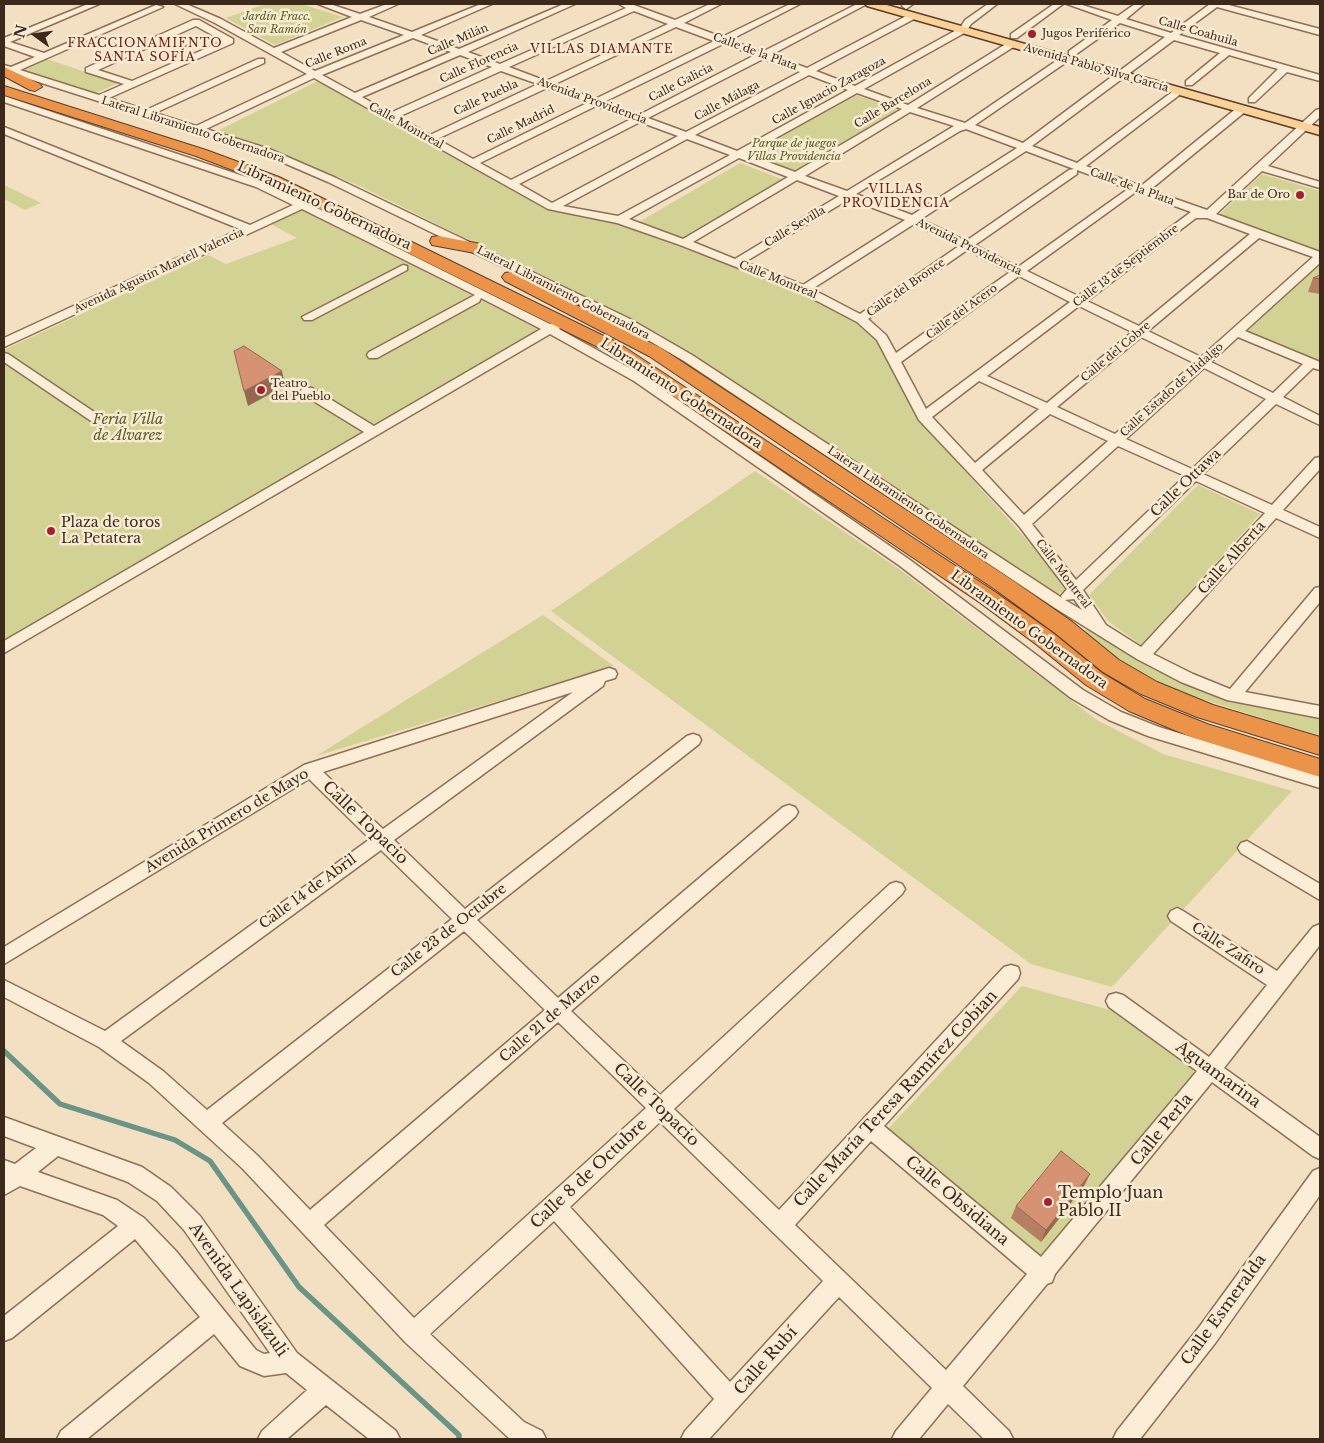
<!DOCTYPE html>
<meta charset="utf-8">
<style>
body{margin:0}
#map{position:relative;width:1324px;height:1443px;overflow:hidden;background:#f3dfc2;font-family:"Libre Baskerville",serif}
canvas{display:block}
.frame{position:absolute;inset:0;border:5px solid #3d291c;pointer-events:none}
.north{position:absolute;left:10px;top:10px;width:50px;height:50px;-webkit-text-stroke:4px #f9ead2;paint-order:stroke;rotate:284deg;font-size:14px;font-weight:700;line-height:20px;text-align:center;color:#3d291c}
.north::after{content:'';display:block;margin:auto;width:18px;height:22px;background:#3d291c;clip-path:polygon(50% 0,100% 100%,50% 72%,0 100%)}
</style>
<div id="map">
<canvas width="1324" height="1443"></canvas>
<div class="frame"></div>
<div class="north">N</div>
</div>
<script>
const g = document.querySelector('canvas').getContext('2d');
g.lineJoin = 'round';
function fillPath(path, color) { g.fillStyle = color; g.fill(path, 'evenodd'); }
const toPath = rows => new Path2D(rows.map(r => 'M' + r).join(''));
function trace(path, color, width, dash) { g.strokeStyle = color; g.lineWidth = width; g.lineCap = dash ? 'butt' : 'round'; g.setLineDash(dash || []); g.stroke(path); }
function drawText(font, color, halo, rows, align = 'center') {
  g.font = font + ' "Libre Baskerville",serif'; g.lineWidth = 5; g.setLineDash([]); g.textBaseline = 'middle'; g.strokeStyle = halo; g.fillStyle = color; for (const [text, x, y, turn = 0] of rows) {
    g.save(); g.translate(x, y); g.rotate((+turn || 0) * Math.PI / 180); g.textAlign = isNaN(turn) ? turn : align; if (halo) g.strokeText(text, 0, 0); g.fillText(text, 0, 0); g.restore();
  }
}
const green = toPath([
 [265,4,301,4,343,17,275,45,226,18],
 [44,58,118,83,94,94,17,70],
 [318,81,545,209,616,223,802,293,860,324,876,339,918,419,1069,587,1057,595,659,334,362,187,268,148,217,131],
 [853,94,898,110,796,171,748,154],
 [740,163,784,180,683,238,639,222],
 [1262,174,1320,191,1320,253,1219,215],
 [4,185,41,203,25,210,4,199],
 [303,209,542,330,4,643,4,350,208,255,226,264,297,238,271,224],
 [1320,259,1320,364,1241,332],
 [755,471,899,569,1097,720,1163,754,1292,791,1112,987,1031,964,551,611],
 [1198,485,1260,514,1141,645,1108,621,1089,595],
 [543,615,614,666,316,756],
 [1088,628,1171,676,1238,702,1320,718,1320,736,1176,691,1112,657,1082,632],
 [1022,986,1114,1011,1198,1070,1042,1262,886,1131]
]);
const stream = toPath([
 [4,1051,60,1104,175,1140,210,1161,299,1287,459,1435,459,1439]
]);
const minor = toPath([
 [88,4,99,4,10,42,44,53,156,5,163,7,20,70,99,95,124,84,86,72,86,68,193,20,199,20,233,39,233,43,109,98,146,110,258,59,264,59,264,63,155,113,196,126,307,74,215,23,175,4,186,4,221,19,274,48,352,17,318,4,330,4,360,14,387,4,398,4,369,17,412,32,481,4,492,4,421,35,459,49,564,4,575,4,468,52,500,64,626,8,619,4,631,4,675,20,710,4,721,4,684,23,722,37,790,4,800,4,730,40,762,52,857,4,867,4,771,55,807,68,910,14,916,14,916,18,816,71,855,86,960,28,965,20,988,4,997,4,971,24,966,32,864,89,908,105,1009,42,1015,42,1015,46,917,108,965,123,1062,57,1068,57,1068,61,975,125,1023,143,1165,37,1120,23,1075,55,1069,55,1069,51,1112,20,1067,4,1079,4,1118,16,1135,4,1144,4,1126,19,1171,33,1210,4,1225,4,1320,29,1320,35,1217,7,1179,35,1320,75,1320,81,1287,72,1255,102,1249,102,1249,98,1278,69,1229,55,1192,85,1186,85,1186,81,1220,53,1174,40,1032,146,1077,163,1176,89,1182,89,1182,93,1086,166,1141,186,1238,107,1246,107,1246,111,1150,190,1207,210,1316,110,1320,109,1320,117,1268,166,1320,182,1320,188,1262,171,1216,214,1320,252,1320,263,1245,331,1320,362,1320,370,1313,368,1283,397,1320,416,1320,425,1276,404,1203,474,1272,505,1315,458,1320,457,1320,469,1283,510,1320,527,1320,538,1276,518,1153,654,1193,674,1230,689,1315,588,1320,587,1320,602,1245,692,1320,706,1320,718,1227,700,1181,682,1137,659,1055,608,684,361,620,324,328,182,261,153,4,71,4,65,11,67,35,57,4,46,4,38,88,4],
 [634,11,668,24,546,81,509,67,634,11],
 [361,20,404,35,315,71,281,52,361,20],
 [196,26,223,41,132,81,98,70,196,26],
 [676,27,714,41,595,99,555,84,676,27],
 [413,38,451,52,355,93,322,75,413,38],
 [723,44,755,55,639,115,604,102,723,44],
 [460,55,492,67,390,113,362,97,460,55],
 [763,59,800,72,686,132,648,118,763,59],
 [501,71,538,84,430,135,398,117,501,71],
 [809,75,848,90,737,151,695,135,809,75],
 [314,78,548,209,617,223,680,245,800,292,857,322,877,340,919,420,1019,526,1067,589,1061,596,1062,598,692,355,628,318,336,178,269,149,206,129,314,78],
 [547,88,587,103,473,159,437,139,547,88],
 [857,93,902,109,795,172,747,154,857,93],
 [596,106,631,119,511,180,480,163,596,106],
 [910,112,954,126,847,191,805,176,910,112],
 [640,122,678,136,552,203,519,184,640,122],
 [966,129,1017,148,912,215,856,194,960,131,966,129],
 [687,139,730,155,618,216,563,206,687,139],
 [1026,151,1074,169,1069,170,966,241,921,219,1026,151],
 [739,158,788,177,683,239,629,219,739,158],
 [1077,170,1128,189,1018,267,975,245,1077,174,1077,170],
 [797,180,839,196,735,259,693,242,797,180],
 [1134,191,1191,212,1078,296,1027,271,1133,194,1134,191],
 [849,199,905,220,803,285,745,262,849,199],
 [1196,218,1207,218,1250,234,1139,326,1087,301,1196,218],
 [914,224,959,246,860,314,812,289,914,224],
 [1259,238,1313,257,1201,357,1148,331,1259,238],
 [967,250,1010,272,896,353,886,335,868,319,967,250],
 [1019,276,1070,302,926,409,901,362,1019,276],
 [1079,306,1132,332,1047,403,987,376,1079,306],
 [1141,337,1194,363,1115,434,1057,407,1141,337],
 [1238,337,1303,364,1273,393,1211,362,1238,337],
 [1204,368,1266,399,1192,469,1126,439,1204,368],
 [979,381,1039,409,975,463,932,417,979,381],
 [1050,414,1108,441,1024,515,982,470,1050,414],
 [1118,446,1185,476,1076,580,1032,524,1118,446],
 [1196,481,1265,513,1141,647,1106,625,1083,590,1196,481],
 [1074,599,1082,610,1065,600,1074,599],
 [903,4,913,4,906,9,902,6,903,4],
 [1054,4,1063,4,1017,38,1011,38,1011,34,1054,4],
 [4,96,264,183,302,201,312,200,313,202,311,205,550,324,561,322,563,325,559,329,642,375,910,560,1083,690,1121,712,1159,727,1320,776,1320,788,1148,736,1109,720,1071,698,900,566,634,381,550,334,4,653,4,641,364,432,302,394,301,391,302,388,312,388,374,426,541,329,481,298,479,302,377,358,369,358,367,355,369,352,475,295,302,209,4,347,4,338,240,229,4,134,4,127,250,225,293,205,256,187,4,102,4,96],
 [403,265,407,266,407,270,312,320,304,320,302,317,403,265],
 [4,353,8,354,109,422,107,425,97,425,4,362,4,353],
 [609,668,615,670,617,674,615,678,605,681,603,686,394,840,465,909,687,736,693,734,699,736,701,740,699,744,477,920,558,998,783,807,789,805,795,807,798,812,795,817,571,1011,660,1095,890,884,896,882,902,884,905,889,902,894,674,1109,779,1210,1004,967,1011,965,1018,967,1020,973,1018,979,884,1126,1041,1257,1197,1071,1109,1007,1106,1001,1109,995,1116,993,1123,995,1209,1057,1267,985,1171,921,1168,916,1171,911,1177,908,1183,911,1277,971,1313,927,1320,924,1320,945,1224,1068,1320,1137,1320,1159,1313,1156,1212,1082,1055,1274,1052,1282,1047,1284,963,1386,1009,1431,1013,1439,984,1439,948,1404,919,1439,892,1439,896,1431,932,1388,839,1297,709,1439,681,1439,685,1431,714,1399,554,1221,430,1334,524,1422,542,1431,546,1439,510,1439,405,1342,243,1169,149,1083,99,1047,4,997,4,980,105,1031,370,839,309,779,4,964,4,947,304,765,609,668],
 [573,692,383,829,323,772,573,692],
 [381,850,452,919,207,1110,163,1071,121,1041,381,850],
 [464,931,545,1010,310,1210,257,1155,222,1123,464,931],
 [558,1022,646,1108,414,1318,324,1225,558,1022],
 [660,1122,823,1281,730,1382,570,1207,660,1122],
 [871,1141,1027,1274,946,1370,795,1225,871,1141],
 [1247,841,1320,884,1320,900,1241,853,1238,848,1241,843,1247,841],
 [4,1117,142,1167,171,1187,200,1216,297,1353,396,1431,400,1439,369,1439,326,1405,287,1439,258,1439,262,1431,307,1390,286,1373,264,1376,240,1366,214,1334,87,1439,57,1439,61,1431,200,1317,135,1239,12,1338,4,1341,4,1316,118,1226,103,1215,20,1186,4,1195,4,1160,15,1164,36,1148,4,1136,4,1117],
 [58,1156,128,1182,157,1201,184,1230,270,1353,264,1354,256,1350,176,1251,144,1218,117,1200,38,1172,58,1156],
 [1320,1168,1320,1195,1216,1342,1140,1439,1113,1439,1117,1431,1200,1326,1313,1171,1320,1168]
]);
const major = toPath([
 [865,4,883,4,1320,127,1320,135,867,6,865,4]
]);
const highway = toPath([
 [4,67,40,84,42,87,35,91,30,90,4,76,4,67],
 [4,86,206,150,279,177,618,343,995,592,1053,633,1102,673,1145,699,1207,724,1320,759,1320,777,1191,737,1129,711,1086,685,1037,645,979,602,606,351,267,183,196,156,4,95,4,86],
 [438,236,481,244,483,248,481,252,475,253,432,245,430,241,432,237,438,236],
 [511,272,661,348,1012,580,1071,621,1119,660,1157,682,1213,705,1320,737,1320,755,1197,717,1141,694,1103,672,1055,633,996,590,649,356,505,281,502,277,505,273,511,272]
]);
const wall = toPath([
 [1320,275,1320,294,1308,292,1313,278],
 [1084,1186,1041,1242,1011,1218,1016,1206]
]);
const shadedWall = toPath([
 [282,371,285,386,248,406,244,391],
 [1090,1174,1084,1186,1041,1242,1046,1230]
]);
const building = toPath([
 [1320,275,1320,279,1313,278,1320,275],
 [244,346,282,371,244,391,234,351,244,346],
 [1061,1151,1090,1174,1046,1230,1016,1206,1061,1151]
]);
const markers = [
 [1032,34,5,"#a5202d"],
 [1300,195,5,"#a5202d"],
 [261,390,5,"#a5202d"],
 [51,531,5,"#a5202d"],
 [1048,1202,5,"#a5202d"]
];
const farParknames = [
 ["Jardín Fracc.",277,17],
 ["San Ramón",277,30],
 ["Parque de juegos",794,144],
 ["Villas Providencia",794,157]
];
const farStreetnames = [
 ["Calle Coahuila",1198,32,16],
 ["Calle Milán",458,40,-23],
 ["Calle de la Plata",755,52,20],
 ["Calle Roma",336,53,-22],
 ["Calle Florencia",479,63,-24],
 ["Avenida Pablo Silva García",1096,68,16],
 ["Calle Galicia",681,83,-27],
 ["Calle Ignacio Zaragoza",829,91,-29],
 ["Calle Puebla",486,98,-25],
 ["Avenida Providencia",592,101,20],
 ["Calle Málaga",727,101,-28],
 ["Calle Barcelona",893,103,-31],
 ["Calle Madrid",521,125,-26],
 ["Calle Montreal",406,126,29],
 ["Lateral Libramiento Gobernadora",193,130,18],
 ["Calle de la Plata",1132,187,20],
 ["Calle Sevilla",795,227,-31],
 ["Avenida Providencia",969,247,26],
 ["Calle 13 de Septiembre",1126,266,-37],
 ["Avenida Agustín Martell Valencia",159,271,-25],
 ["Calle Montreal",778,280,22],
 ["Calle del Bronce",906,288,-35],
 ["Lateral Libramiento Gobernadora",563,293,27],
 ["Calle del Acero",962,312,-36],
 ["Calle del Cobre",1116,352,-40],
 ["Calle Estado de Hidalgo",1172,390,-42],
 ["Lateral Libramiento Gobernadora",908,503,34],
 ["Calle Montreal",1063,574,53]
];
const farPoinames = [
 ["Jugos Periférico",1042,34],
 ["Bar de Oro",1290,195,"right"],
 ["Teatro",271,384],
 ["del Pueblo",271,397]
];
const farNeighbourhoodnames = [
 ["FRACCIONAMIENTO",145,44],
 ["SANTA SOFÍA",145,58],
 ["VILLAS DIAMANTE",602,50],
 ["VILLAS",896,190],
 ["PROVIDENCIA",896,204]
];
const streetNames = [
 ["Libramiento Gobernadora",324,206,25],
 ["Libramiento Gobernadora",681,394,33],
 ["Calle Ottawa",1186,483,-44],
 ["Calle Alberta",1232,558,-48],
 ["Libramiento Gobernadora",1029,630,36],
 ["Avenida Primero de Mayo",227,821,-31],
 ["Calle 14 de Abril",308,892,-36],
 ["Calle 23 de Octubre",449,931,-38],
 ["Calle Zafiro",1228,949,33],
 ["Calle 21 de Marzo",550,1018,-41]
];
const parkNames = [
 ["Feria Villa",128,420],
 ["de Álvarez",128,436]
];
const poiNames = [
 ["Plaza de toros",61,523],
 ["La Petatera",61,539]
];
const nearStreetnames = [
 ["Calle Topacio",365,823,44],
 ["Aguamarina",1218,1075,36],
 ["Calle María Teresa Ramírez Cobian",896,1099,-47],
 ["Calle Topacio",656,1105,44],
 ["Calle Perla",1162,1130,-51],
 ["Calle 8 de Octubre",589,1174,-43],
 ["Calle Obsidiana",957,1201,40],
 ["Avenida Lapislázuli",238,1290,55],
 ["Calle Esmeralda",1224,1310,-54],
 ["Calle Rubí",766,1361,-48]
];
const nearPoinames = [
 ["Templo Juan",1058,1193],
 ["Pablo II",1058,1211]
];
fillPath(green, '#d1d294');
trace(stream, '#6a9586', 5.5);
trace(minor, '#8f6f57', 3);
trace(major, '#5c3d2b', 3);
trace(highway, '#5c3d2b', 2);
fillPath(minor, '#fcedd6');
fillPath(major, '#fad196');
fillPath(highway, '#eb9449');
fillPath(wall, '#b77e63');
fillPath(shadedWall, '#956750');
fillPath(building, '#d59373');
trace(building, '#956750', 1);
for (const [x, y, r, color] of markers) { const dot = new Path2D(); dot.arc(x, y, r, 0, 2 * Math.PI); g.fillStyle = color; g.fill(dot); trace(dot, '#f9ead2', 2); }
drawText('italic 11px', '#535c21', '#f9ead2', farParknames);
drawText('11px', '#3d291c', '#f9ead2', farStreetnames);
drawText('11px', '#3d291c', '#f9ead2', farPoinames, 'left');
g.letterSpacing = '1px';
drawText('12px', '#6f2117', '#f9ead2', farNeighbourhoodnames);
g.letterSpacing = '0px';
drawText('14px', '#3d291c', '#f9ead2', streetNames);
drawText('italic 14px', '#535c21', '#f9ead2', parkNames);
drawText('14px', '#3d291c', '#f9ead2', poiNames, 'left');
drawText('16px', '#3d291c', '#f9ead2', nearStreetnames);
drawText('16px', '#3d291c', '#f9ead2', nearPoinames, 'left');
</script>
